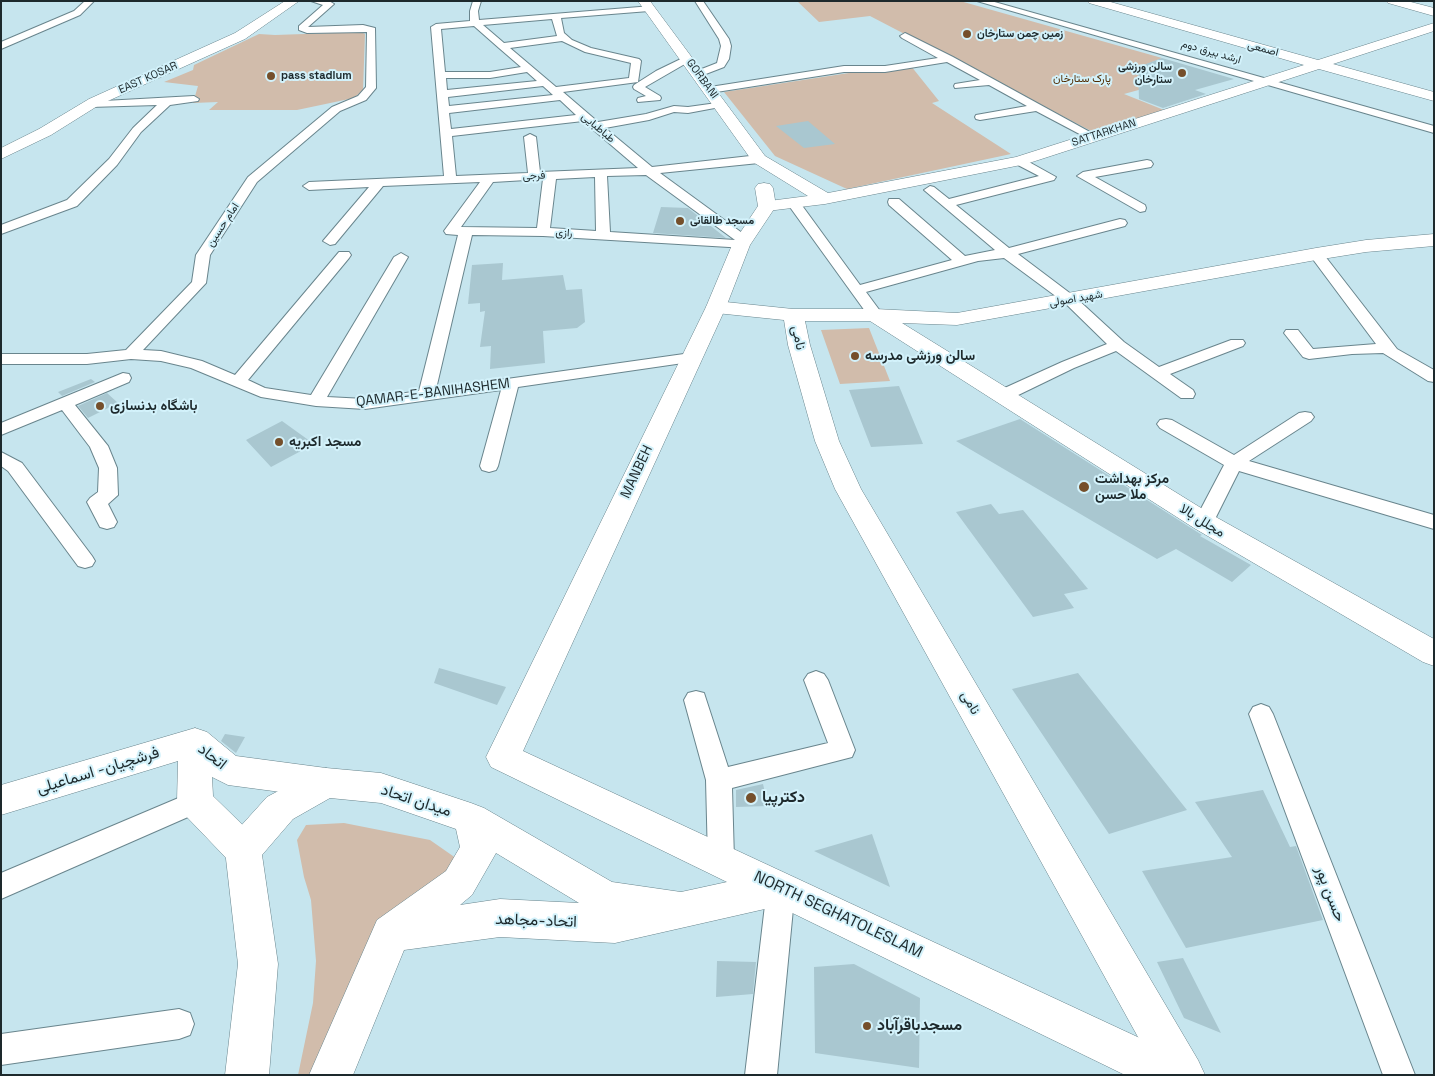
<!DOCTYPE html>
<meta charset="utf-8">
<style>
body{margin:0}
#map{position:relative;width:1435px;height:1076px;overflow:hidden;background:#c6e5ee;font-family:"Space Grotesk",sans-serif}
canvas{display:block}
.frame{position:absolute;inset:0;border:2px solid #1d292c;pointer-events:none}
</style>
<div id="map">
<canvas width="1435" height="1076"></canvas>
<div class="frame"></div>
</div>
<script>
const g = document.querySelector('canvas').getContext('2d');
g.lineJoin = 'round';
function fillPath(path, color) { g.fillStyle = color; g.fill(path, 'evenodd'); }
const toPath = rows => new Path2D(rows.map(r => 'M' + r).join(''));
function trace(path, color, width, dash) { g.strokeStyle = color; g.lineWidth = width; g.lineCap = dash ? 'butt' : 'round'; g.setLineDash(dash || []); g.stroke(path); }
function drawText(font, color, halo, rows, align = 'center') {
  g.font = font + ' "Space Grotesk",Vazirmatn,sans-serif'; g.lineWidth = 4; g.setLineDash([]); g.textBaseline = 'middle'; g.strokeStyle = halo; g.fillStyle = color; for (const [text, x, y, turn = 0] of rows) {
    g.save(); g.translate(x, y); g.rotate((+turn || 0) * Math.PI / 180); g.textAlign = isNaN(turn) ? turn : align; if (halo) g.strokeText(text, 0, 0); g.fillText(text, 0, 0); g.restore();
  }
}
const green = toPath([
 [797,1,960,1,1162,58,1137,68,1171,81,1124,94,1164,110,1093,132,870,16,819,22],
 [361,32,365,34,363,90,354,98,297,110,209,110,218,102,193,103,198,86,164,82,193,70,194,65,259,34,275,35],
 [911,66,939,101,932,103,1011,154,847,189,775,156,724,92,862,71],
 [869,328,890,381,840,384,821,330],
 [344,823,430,840,463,863,415,918,320,1075,298,1075,313,1003,316,961,311,900,304,877,297,840,306,825]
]);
const building = toPath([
 [1162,58,1234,79,1195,90,1206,94,1163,108,1139,99,1138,67],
 [808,121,835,144,804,148,776,126],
 [661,207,688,208,726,238,653,233],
 [503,263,502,280,563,275,566,290,582,289,585,322,577,328,543,331,545,363,490,369,491,346,480,347,485,311,480,312,480,303,468,304,472,265],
 [91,379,95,382,62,396,58,392],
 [899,386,923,444,871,447,849,390],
 [107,393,118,403,88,418,78,406],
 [1020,419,1202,535,1200,536,1251,565,1232,582,1176,549,1157,559,956,441],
 [282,421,314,444,271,467,246,440],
 [991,504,999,514,1023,510,1088,589,1064,594,1074,608,1033,617,956,512],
 [439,668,506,687,497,705,434,683],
 [1078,673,1187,810,1109,834,1012,689],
 [225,734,245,737,236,753,221,741],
 [763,784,768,806,736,807,736,790],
 [1263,790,1290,847,1296,846,1323,920,1186,948,1142,871,1232,857,1195,802],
 [872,834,890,887,814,851],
 [1183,958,1221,1033,1184,1018,1157,962],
 [717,961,756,962,753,994,716,997],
 [854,964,920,998,919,1068,815,1053,814,967]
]);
const street = toPath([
 [85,1,94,1,80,15,1,49,1,42,74,11,85,1],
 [311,1,329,1,334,4,308,27,363,25,375,28,376,88,366,100,340,111,257,182,210,255,206,283,143,350,161,351,202,361,235,375,339,252,349,252,351,255,349,258,248,380,265,388,311,395,394,257,401,253,408,257,327,397,365,399,419,391,458,235,446,234,444,231,480,182,383,186,335,244,330,245,323,241,369,187,309,190,303,186,309,182,444,176,431,27,436,24,470,21,470,11,473,1,481,1,478,11,479,20,652,6,653,8,649,11,561,18,564,33,572,40,591,48,639,59,641,61,638,82,563,92,598,122,646,114,674,106,688,107,724,102,725,104,720,107,688,113,674,112,649,120,605,128,652,167,759,155,765,159,759,163,660,173,749,238,751,241,746,248,543,236,472,235,436,389,691,353,697,355,699,358,697,361,518,387,498,466,496,470,489,472,482,470,480,466,501,390,365,409,316,406,261,397,191,368,161,361,131,359,87,364,1,364,1,354,87,354,126,350,192,282,196,255,248,177,332,107,358,96,366,87,367,32,307,33,299,30,299,26,323,5,311,1],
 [552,19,557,36,504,43,483,25,552,19],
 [474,26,499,48,521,67,490,72,445,72,441,29,474,26],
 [562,41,585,52,631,63,629,78,556,87,510,48,562,41],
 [527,72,537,81,447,90,446,78,490,78,527,72],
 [543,86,553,95,449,106,448,97,543,86],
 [560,100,576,115,451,129,449,113,560,100],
 [583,121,638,168,540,172,536,137,530,134,524,137,528,173,456,176,452,136,583,121],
 [646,175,735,240,610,232,607,176,646,175],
 [595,177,596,231,550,228,556,179,595,177],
 [543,179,537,228,461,227,493,182,543,179],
 [695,1,703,1,729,39,731,46,729,59,724,67,698,77,694,76,694,72,717,63,721,46,719,39,695,1],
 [977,1,991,1,1434,126,1434,133,977,1],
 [905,33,953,57,1099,137,1097,139,1089,139,1036,111,980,120,976,119,975,117,976,115,1027,106,989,85,955,88,954,86,955,84,980,80,947,62,885,72,844,72,710,93,705,90,710,87,844,66,885,66,938,58,902,38,900,36,905,33],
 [687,56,690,57,690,61,645,87,660,96,661,98,660,100,638,102,637,100,638,98,646,96,634,89,633,87,634,85,656,71,687,56],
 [194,96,199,99,198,101,170,105,141,132,117,165,77,206,1,234,1,225,67,200,109,159,133,128,157,105,90,107,86,106,85,104,86,102,194,96],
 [1020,157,1056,177,1054,180,956,205,1009,248,1120,219,1125,220,1127,223,1125,226,1018,254,1075,297,1124,342,1159,367,1231,340,1243,340,1245,343,1243,346,1170,374,1193,390,1195,394,1193,398,1181,398,1116,351,1074,368,1010,399,998,399,996,395,998,391,1062,362,1107,344,1065,303,1004,258,978,261,866,292,883,315,880,318,875,320,870,318,787,203,788,200,798,200,860,285,952,260,889,205,888,202,889,199,899,199,965,256,995,250,924,190,930,186,934,187,949,199,1039,176,1016,164,1014,161,1020,157],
 [1147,160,1151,161,1153,164,1151,167,1095,177,1145,205,1146,208,1145,211,1140,212,1077,176,1083,172,1147,160],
 [1316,250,1321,251,1397,349,1434,370,1434,382,1428,381,1383,353,1352,354,1309,359,1303,357,1284,333,1286,330,1298,330,1313,349,1376,344,1309,254,1316,250],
 [123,373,129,374,131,378,129,382,75,405,108,446,117,468,118,495,108,504,117,522,114,527,107,529,100,527,87,502,90,498,98,492,99,468,90,447,62,410,1,435,1,423,123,373],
 [1305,412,1311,413,1314,417,1311,421,1249,461,1434,515,1434,529,1239,471,1211,527,1204,529,1197,527,1194,522,1224,465,1160,428,1157,424,1160,420,1166,419,1172,420,1234,455,1299,413,1305,412],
 [1,452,22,463,92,556,95,561,92,566,85,568,78,566,8,471,1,466,1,452],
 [816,671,824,674,828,680,855,750,852,757,732,788,734,860,731,869,721,872,711,869,708,860,706,780,684,700,688,693,696,691,704,693,728,767,828,743,804,680,808,674,816,671],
 [1261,704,1269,707,1273,714,1415,1075,1383,1075,1249,714,1253,707,1261,704],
 [195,791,204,794,208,802,204,810,1,899,1,873,195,791],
 [781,875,791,879,795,888,777,1075,745,1075,767,888,771,879,781,875],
 [179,1009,190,1013,194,1024,190,1035,179,1039,1,1065,1,1034,179,1009]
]);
const secondary = toPath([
 [285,1,299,1,245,39,99,105,51,135,1,159,1,148,39,129,89,99,235,33,285,1],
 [638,1,650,1,765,156,828,193,1016,157,1304,65,1089,3,1087,1,1107,1,1318,60,1434,23,1434,31,1333,64,1434,92,1434,101,1319,69,1026,164,825,204,767,211,761,210,758,206,761,202,808,196,753,162,638,1],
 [1386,1,1407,1,1434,8,1434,16,1388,3,1386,1],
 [1434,234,1434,246,1366,252,1316,260,957,325,902,323,1214,516,1434,639,1434,666,1423,662,1194,528,870,321,805,321,810,345,839,441,861,489,1198,1060,1205,1075,1159,1075,835,489,815,441,788,345,784,320,716,313,709,311,706,307,709,303,716,301,793,309,875,309,957,313,1316,248,1366,240,1434,234],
 [195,728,207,732,236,756,326,768,338,772,343,783,338,794,326,798,228,785,212,777,213,796,256,838,261,850,256,862,243,867,230,862,183,813,177,802,178,761,1,815,1,785,195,728]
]);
const primary = toPath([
 [764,183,770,184,773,188,776,206,750,245,726,307,523,751,1187,1060,1194,1075,1125,1075,778,906,615,943,500,937,404,950,353,1075,309,1075,377,920,446,871,460,847,456,829,381,803,330,798,293,819,262,855,278,964,269,1075,225,1075,238,964,225,850,230,838,267,797,314,772,326,768,381,773,471,803,484,808,612,882,681,892,727,882,491,767,486,757,706,307,732,245,758,206,755,188,758,184,764,183],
 [496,853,579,903,500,899,460,905,472,895,496,853]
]);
const markers = [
 [967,34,5,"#754f2b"],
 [1182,73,5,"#754f2b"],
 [271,76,5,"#754f2b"],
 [680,221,5,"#754f2b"],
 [855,356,5,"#754f2b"],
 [100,406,5,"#754f2b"],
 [279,442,5,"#754f2b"],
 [1084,487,6,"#754f2b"],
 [751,798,6,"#754f2b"],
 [867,1026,5,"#754f2b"]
];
const farPoinames = [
 ["زمین چمن ستارخان",977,34],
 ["سالن ورزشی",1172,67,"right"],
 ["ستارخان",1172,80,"right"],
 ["pass stadium",281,76],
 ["مسجد طالقانی",690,221]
];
const farStreetnames = [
 ["اصمعی",1263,49,15],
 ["ارشد بیرق دوم",1211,52,16],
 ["EAST KOSAR",148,78,-24],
 ["GORBANI",702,79,54],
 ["طباطبایی",598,128,40],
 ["SATTARKHAN",1104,133,-18],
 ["فرجی",534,176,-3],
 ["امام حسین",223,225,-57],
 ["رازی",564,233,4],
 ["شهید اصولی",1076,299,-10]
];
const farParknames = [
 ["پارک ستارخان",1082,79]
];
const streetNames = [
 ["نامی",798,338,78],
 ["QAMAR-E-BANIHASHEM",433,393,-7],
 ["MANBEH",637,472,-65],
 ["مجلل بالا",1202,521,32],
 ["نامی",970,703,60]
];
const poiNames = [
 ["سالن ورزشی مدرسه",865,356],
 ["باشگاه بدنسازی",110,406],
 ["مسجد اکبریه",289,442],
 ["مرکز بهداشت",1095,479],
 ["ملا حسن",1095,495]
];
const nearStreetnames = [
 ["اتحاد",212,757,38],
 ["فرشچیان- اسماعیلی",98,771,-17],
 ["میدان اتحاد",416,801,18],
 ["حسن پور",1330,894,69],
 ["NORTH SEGHATOLESLAM",838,915,25],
 ["اتحاد-مجاهد",536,921,2]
];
const nearPoinames = [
 ["دکترپیا",762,798],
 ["مسجدباقرآباد",877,1026]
];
fillPath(green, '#d1bcab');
fillPath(building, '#a9c7d0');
trace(street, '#69858d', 2);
trace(secondary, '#69858d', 1);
trace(primary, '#69858d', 1);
fillPath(street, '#fff');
fillPath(secondary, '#fff');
fillPath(primary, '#fff');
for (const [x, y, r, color] of markers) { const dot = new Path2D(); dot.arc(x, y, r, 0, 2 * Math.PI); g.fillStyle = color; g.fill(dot); trace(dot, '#d3f2fb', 2); }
drawText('bold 11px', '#1d292c', '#d3f2fb', farPoinames, 'left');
drawText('11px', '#1d292c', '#d3f2fb', farStreetnames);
drawText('11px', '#502b00', '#d3f2fb', farParknames);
drawText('14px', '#1d292c', '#d3f2fb', streetNames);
drawText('bold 14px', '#1d292c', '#d3f2fb', poiNames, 'left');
drawText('16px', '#1d292c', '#d3f2fb', nearStreetnames);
drawText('bold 16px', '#1d292c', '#d3f2fb', nearPoinames, 'left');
</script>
